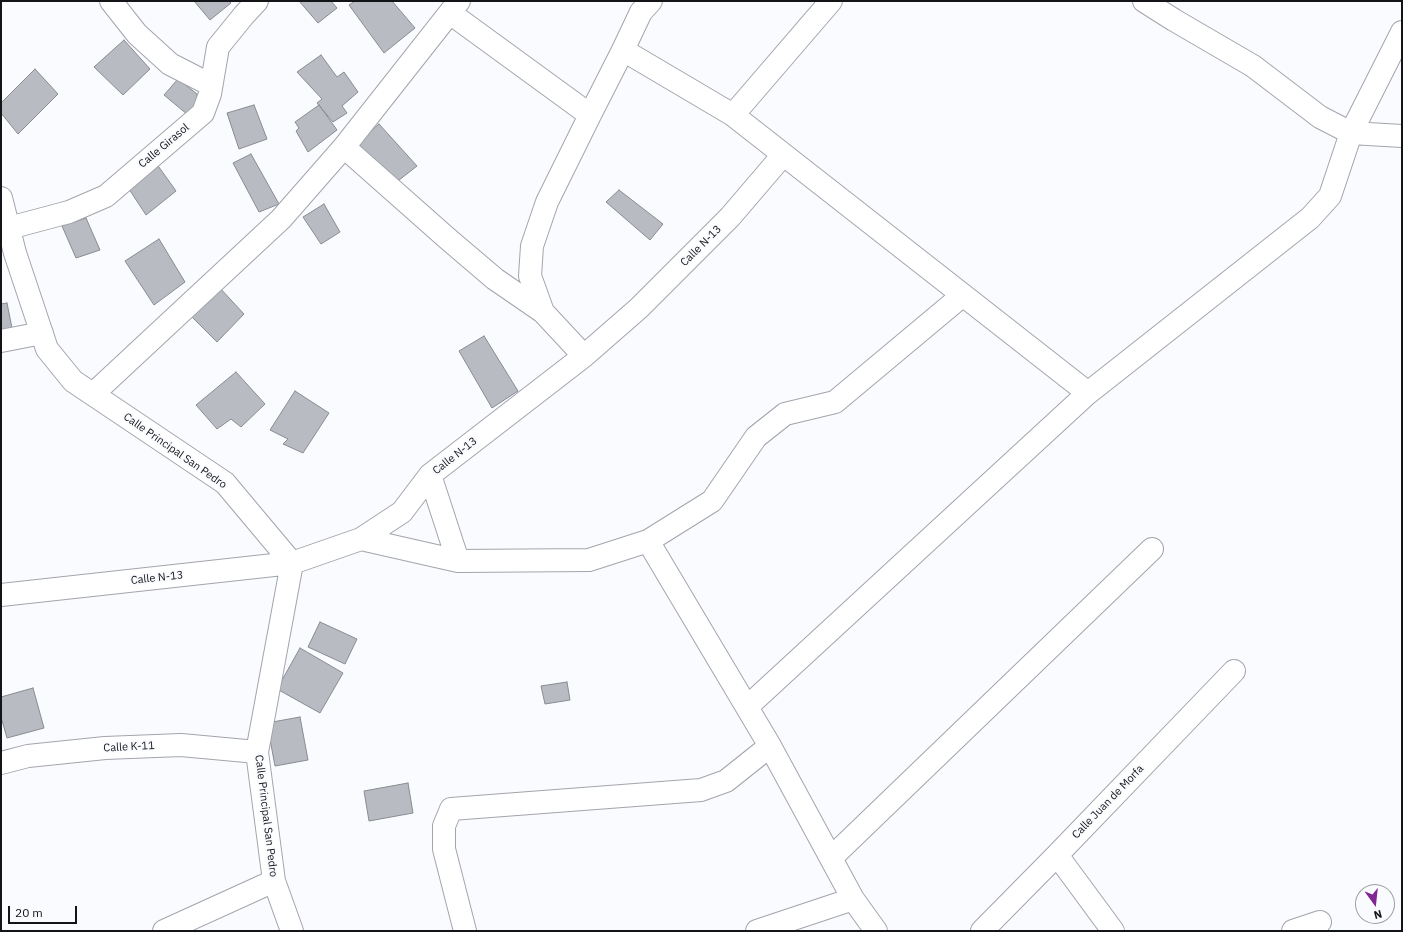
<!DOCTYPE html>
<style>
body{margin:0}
#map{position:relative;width:1403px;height:932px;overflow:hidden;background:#fafbfe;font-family:"IBM Plex Sans",sans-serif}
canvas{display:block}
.frame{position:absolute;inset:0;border:2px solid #131417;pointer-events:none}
.north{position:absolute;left:1355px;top:884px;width:40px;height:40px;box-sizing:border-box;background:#fafbfe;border:1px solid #9e9fa2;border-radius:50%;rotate:165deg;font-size:11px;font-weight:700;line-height:16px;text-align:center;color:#131417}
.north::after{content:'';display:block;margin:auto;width:14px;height:18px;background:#812693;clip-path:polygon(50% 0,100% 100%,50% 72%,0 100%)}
.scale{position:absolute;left:8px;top:906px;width:69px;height:18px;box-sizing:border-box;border:2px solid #131417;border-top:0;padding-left:5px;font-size:12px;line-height:14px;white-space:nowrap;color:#131417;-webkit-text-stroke:3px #fafbfe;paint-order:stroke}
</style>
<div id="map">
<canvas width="1403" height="932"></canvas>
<div class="frame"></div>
<div class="north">N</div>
<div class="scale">20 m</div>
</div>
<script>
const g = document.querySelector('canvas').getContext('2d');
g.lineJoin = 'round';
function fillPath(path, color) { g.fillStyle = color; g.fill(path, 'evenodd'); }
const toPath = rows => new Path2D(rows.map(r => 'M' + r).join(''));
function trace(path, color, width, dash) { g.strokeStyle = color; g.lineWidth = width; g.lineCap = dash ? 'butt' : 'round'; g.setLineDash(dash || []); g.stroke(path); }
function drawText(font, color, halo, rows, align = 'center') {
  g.font = font + ' "IBM Plex Sans",sans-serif'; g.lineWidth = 4; g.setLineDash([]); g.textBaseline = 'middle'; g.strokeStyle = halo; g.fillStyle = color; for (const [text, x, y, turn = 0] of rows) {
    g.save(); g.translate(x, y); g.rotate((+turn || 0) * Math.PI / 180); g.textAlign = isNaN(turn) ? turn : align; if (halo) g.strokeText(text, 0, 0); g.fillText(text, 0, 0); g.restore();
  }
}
const building = toPath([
 [194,1,229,1,231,3,210,20,194,1],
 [299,1,331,1,337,8,318,23,299,1],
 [355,1,392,1,415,28,384,53,349,5,355,1],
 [124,40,150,69,123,95,94,67,124,40],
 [321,55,337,77,344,72,358,92,342,106,347,113,333,122,317,103,322,99,297,72,321,55],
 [35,69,58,94,18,134,1,113,1,103,35,69],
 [178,79,197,94,198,107,188,115,164,95,178,79],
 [254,105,267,139,239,149,227,113,254,105],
 [319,105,337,130,308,152,296,131,299,128,295,122,319,105],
 [379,124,417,166,394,184,357,143,379,124],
 [251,154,279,204,259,212,233,163,251,154],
 [156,163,176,191,146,215,127,186,156,163],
 [619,190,663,224,650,240,606,202,619,190],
 [324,204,340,232,321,244,303,217,324,204],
 [86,218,100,250,76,258,62,226,86,218],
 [159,239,185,282,154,305,125,261,159,239],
 [219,287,244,314,217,342,189,314,219,287],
 [7,303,13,333,1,336,1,304,7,303],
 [484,336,518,391,492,408,459,351,484,336],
 [236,372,265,404,241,427,231,419,217,429,196,405,236,372],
 [295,391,329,413,303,453,283,444,288,439,270,430,295,391],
 [320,622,357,639,345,664,308,647,320,622],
 [300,648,343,673,320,713,277,689,300,648],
 [567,682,570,700,545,704,541,686,567,682],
 [33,688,44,728,7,738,1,717,1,697,33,688],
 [300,717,308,760,275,766,267,723,300,717],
 [408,783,413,813,369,821,364,791,408,783]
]);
const minor = toPath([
 [111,1,137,34,170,64,211,85],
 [1144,1,1174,20,1253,66,1320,117,1351,133,1402,136],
 [450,13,590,115],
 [623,50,733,115,1088,393],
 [733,115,831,1],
 [344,147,448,239,495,279,543,312,584,356],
 [1,198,15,253,47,349,73,381,225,483,292,563,257,752,274,881,292,931],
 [9,228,69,212,106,196,203,113,210,94,218,47,244,15,257,1],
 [543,312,530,276,532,246,547,202,590,115,623,50,641,12,651,1],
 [1,341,42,333],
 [93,394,281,219,344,147,459,1],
 [430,475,458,561],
 [361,539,458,561,589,560,648,541,712,501,756,437,785,414,835,402,963,295],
 [648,541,770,746,853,899,876,931],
 [1,595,292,563,361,539,402,512,430,475,584,356,639,308,730,217,783,155],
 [747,707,1088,393,1310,218,1330,196,1351,133,1402,32],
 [1,763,28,756,105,748,181,745,257,752],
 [1057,855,1113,931],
 [831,858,1152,549],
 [164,931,274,881],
 [465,931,444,849,444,826,451,809,701,790,726,781,770,746],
 [757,931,853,899],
 [982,931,1057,855,1234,671],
 [1293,931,1320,922]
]);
const streetNames = [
 ["Calle Girasol",164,146,-40],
 ["Calle N-13",701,246,-45],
 ["Calle Principal San Pedro",175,451,35],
 ["Calle N-13",455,456,-38],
 ["Calle N-13",157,578,-6],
 ["Calle K-11",129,747,-3],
 ["Calle Juan de Morfa",1108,802,-46],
 ["Calle Principal San Pedro",266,816,83]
];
fillPath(building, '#b8bcc2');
trace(building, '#888b91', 1);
trace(minor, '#a2a5ac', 24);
trace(minor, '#fff', 22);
drawText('11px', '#131417', '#fafbfe', streetNames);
</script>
